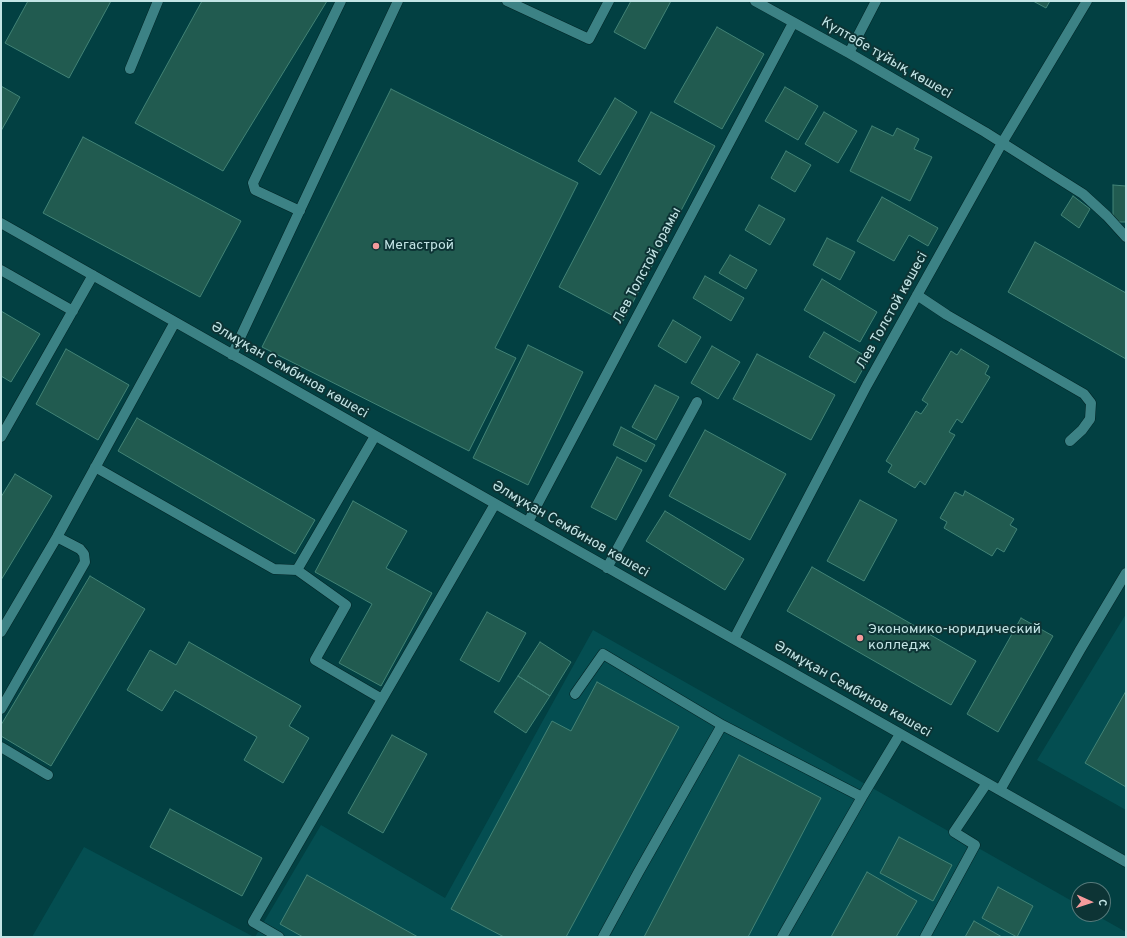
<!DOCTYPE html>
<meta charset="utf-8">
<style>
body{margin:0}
#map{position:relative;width:1127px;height:938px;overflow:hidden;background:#024042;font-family:Overpass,sans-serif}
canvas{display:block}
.frame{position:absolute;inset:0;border:2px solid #c3e4e5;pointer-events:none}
.north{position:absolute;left:1071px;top:882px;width:40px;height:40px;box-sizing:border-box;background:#0d3435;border:1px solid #567a7b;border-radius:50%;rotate:93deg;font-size:11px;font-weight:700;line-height:16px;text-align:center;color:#c3e4e5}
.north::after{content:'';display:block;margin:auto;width:14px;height:18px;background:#f59b9c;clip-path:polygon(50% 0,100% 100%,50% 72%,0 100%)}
</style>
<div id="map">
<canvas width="1127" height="938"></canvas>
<div class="frame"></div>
<div class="north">С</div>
</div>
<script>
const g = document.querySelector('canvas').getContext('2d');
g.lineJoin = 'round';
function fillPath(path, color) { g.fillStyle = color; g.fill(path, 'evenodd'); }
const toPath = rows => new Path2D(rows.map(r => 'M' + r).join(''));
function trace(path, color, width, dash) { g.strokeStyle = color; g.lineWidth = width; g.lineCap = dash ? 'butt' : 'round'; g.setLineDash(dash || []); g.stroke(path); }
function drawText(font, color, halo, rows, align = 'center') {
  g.font = font + ' Overpass,sans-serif'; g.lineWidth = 4; g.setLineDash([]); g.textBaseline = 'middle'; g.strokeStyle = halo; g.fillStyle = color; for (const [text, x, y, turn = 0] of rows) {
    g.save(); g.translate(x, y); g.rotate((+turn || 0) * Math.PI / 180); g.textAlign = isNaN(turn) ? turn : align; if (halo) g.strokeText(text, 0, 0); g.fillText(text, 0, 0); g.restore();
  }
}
const built = toPath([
 [1126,614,1126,810,1037,760],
 [593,630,1079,905,1079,914,1094,914,1126,932,1126,937,255,937,321,825,445,898],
 [84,847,254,937,255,937,32,937]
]);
const building = toPath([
 [28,1,111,1,69,78,5,43,28,1],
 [202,1,327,1,223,171,135,123,202,1],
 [631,1,671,1,645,49,614,32,631,1],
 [1033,1,1050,1,1046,8,1033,1],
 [717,27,764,54,722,129,674,102,717,27],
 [1,86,20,97,1,131,1,86],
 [785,87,818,106,798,140,765,121,785,87],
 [391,89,578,183,495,348,516,358,469,451,262,347,391,89],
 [615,98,637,112,600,175,578,161,615,98],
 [651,112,715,146,623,321,559,287,651,112],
 [824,112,857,131,838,163,805,144,824,112],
 [872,126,893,136,897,128,919,139,914,149,932,157,910,201,850,171,872,126],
 [83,137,241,221,200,297,43,213,83,137],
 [786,151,811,165,795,192,771,178,786,151],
 [1113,185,1126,186,1126,222,1113,222,1113,185],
 [1073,196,1090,209,1079,228,1061,215,1073,196],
 [882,197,938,228,928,246,909,235,894,261,857,241,882,197],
 [759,205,785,219,770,245,745,230,759,205],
 [827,238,855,252,840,280,813,265,827,238],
 [1035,242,1126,293,1126,359,1008,292,1035,242],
 [730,255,757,270,746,289,719,273,730,255],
 [705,276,744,298,731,321,693,298,705,276],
 [822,279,877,312,860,342,804,310,822,279],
 [1,311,40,334,11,382,1,376,1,311],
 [673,320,701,337,686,363,658,346,673,320],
 [824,332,869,358,855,383,809,357,824,332],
 [528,345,583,372,528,485,473,458,528,345],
 [712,346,740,362,718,399,691,383,712,346],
 [66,349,129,385,98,440,36,404,66,349],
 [961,349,989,366,985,374,990,377,962,423,957,419,949,432,955,435,925,485,920,481,915,488,888,472,892,465,886,461,916,411,921,414,928,404,922,400,951,351,957,355,961,349],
 [757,354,835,395,811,440,733,399,757,354],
 [655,385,679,397,656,440,632,427,655,385],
 [137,418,315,520,295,554,118,451,137,418],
 [621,427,655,445,646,462,613,445,621,427],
 [705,430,786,474,750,540,669,496,705,430],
 [617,457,642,470,616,520,591,507,617,457],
 [15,474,52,496,1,580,1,497,15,474],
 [965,491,1014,519,1010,525,1017,529,1004,552,997,548,992,556,944,528,947,522,940,518,955,492,963,496,965,491],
 [860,500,897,520,864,581,827,561,860,500],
 [353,501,407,531,386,568,432,593,381,686,339,663,372,604,315,572,353,501],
 [665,511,744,559,725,590,646,541,665,511],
 [812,567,976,661,951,705,787,611,812,567],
 [90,576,145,609,51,766,1,736,1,725,90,576],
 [487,612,526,633,499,682,460,660,487,612],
 [1021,618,1053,636,998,732,967,714,1021,618],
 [189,642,301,706,289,726,309,738,283,783,244,760,257,737,175,690,162,711,127,690,150,650,176,665,189,642],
 [540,642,571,662,550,696,518,676,540,642],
 [518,676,550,696,526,733,494,712,518,676],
 [597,682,679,727,566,937,504,937,451,909,552,721,571,731,597,682],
 [1126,691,1126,787,1085,763,1126,691],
 [392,735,427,754,383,833,348,813,392,735],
 [739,755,821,798,748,937,644,937,739,755],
 [170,809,262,858,242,896,150,847,170,809],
 [899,837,952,865,933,901,880,873,899,837],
 [867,872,917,901,896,937,831,937,867,872],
 [307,875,418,937,303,937,280,924,307,875],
 [998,887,1033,906,1017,937,982,918,998,887],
 [974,921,1002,937,965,937,974,921]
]);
const minor = toPath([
 [507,1,589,39,609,1],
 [755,1,849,53,985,132,1083,194,1107,216,1126,237],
 [849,53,876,1],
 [130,69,158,1],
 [300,211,255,190,253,183,341,1],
 [1,223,1126,862],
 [1,270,73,311],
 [917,295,947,315,1084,394,1091,403,1090,419,1082,430,1070,441],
 [232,355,398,1],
 [1,437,93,275],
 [95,467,274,569,297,570,346,605,315,660,382,699],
 [528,522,793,23],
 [607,568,697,402],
 [297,570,375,436],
 [1,632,57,537,175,322],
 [734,639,867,385,1002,143,1087,1],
 [575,694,603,654,722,725,862,797],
 [1,709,85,562,84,554,80,549,57,537],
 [1,747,48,775],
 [1000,790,1080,650,1126,573],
 [279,937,253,922,495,504],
 [603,937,638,873,722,725],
 [782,937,862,797,900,734],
 [925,937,975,845,954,832,987,783]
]);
const markers = [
 [376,246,4,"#f59b9c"],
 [860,638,4,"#f59b9c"]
];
const streetNames = [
 ["Күлтөбе тұйық көшесі",886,59,30],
 ["Лев Толстой орамы",648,266,-62],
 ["Лев Толстой көшесі",893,311,-61],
 ["Әлмұқан Сембинов көшесі",289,371,30],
 ["Әлмұқан Сембинов көшесі",570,530,30],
 ["Әлмұқан Сембинов көшесі",852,690,30]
];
const poiNames = [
 ["Мегастрой",384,246],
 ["Экономико-юридический",868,630],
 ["колледж",868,646]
];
fillPath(built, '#044e51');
fillPath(building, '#215b50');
trace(building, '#428376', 1);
trace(minor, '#002526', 11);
trace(minor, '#3c8285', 10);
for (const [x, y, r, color] of markers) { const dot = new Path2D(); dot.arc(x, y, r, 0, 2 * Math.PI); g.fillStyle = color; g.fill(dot); trace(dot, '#0d3435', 1.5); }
drawText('14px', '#c3e4e5', '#0d3435', streetNames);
drawText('14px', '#c3e4e5', '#0d3435', poiNames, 'left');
</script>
